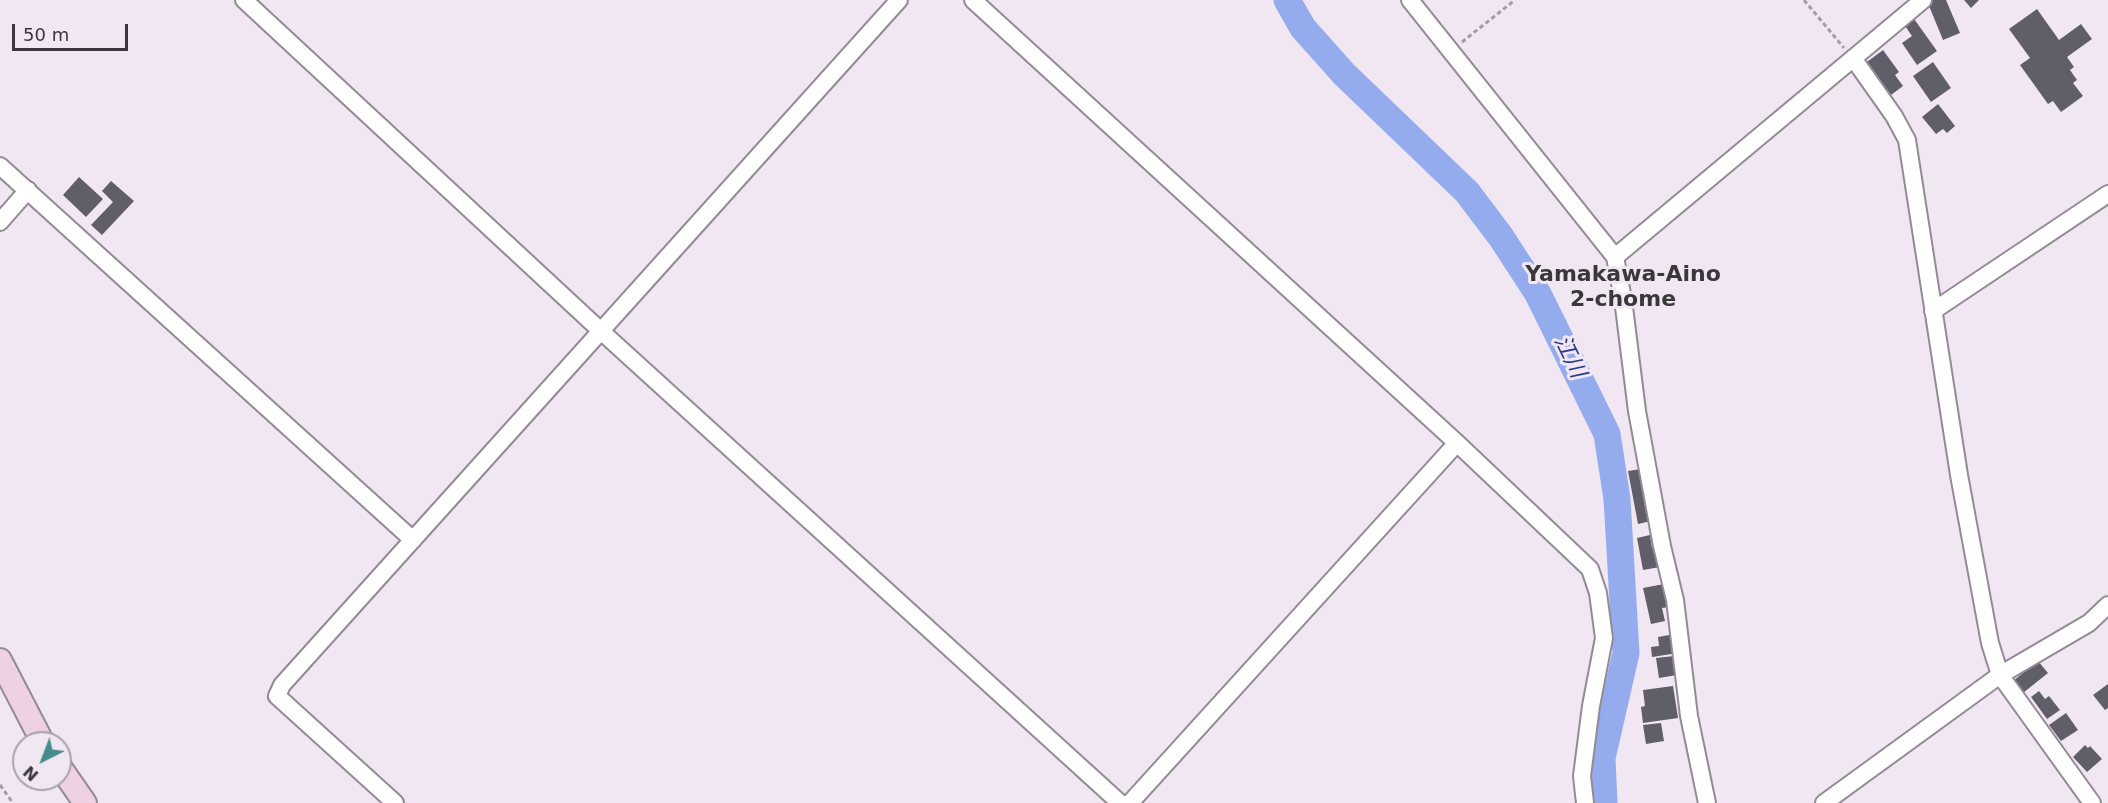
<!DOCTYPE html>
<meta charset="utf-8">
<style>
body{margin:0}
#map{position:relative;width:2108px;height:803px;overflow:hidden;background:#f0e7f2;font-family:"DejaVu Sans",sans-serif}
canvas{display:block}
.north{position:absolute;left:12px;top:731px;width:60px;height:60px;box-sizing:border-box;background:#f0e7f2;border:2px solid #a7a1a9;border-radius:50%;rotate:222deg;font-size:16px;font-weight:700;line-height:24px;text-align:center;color:#3a373b}
.north::after{content:'';display:block;margin:auto;width:21px;height:27px;background:#448c8c;clip-path:polygon(50% 0,100% 100%,50% 72%,0 100%)}
.scale{position:absolute;left:12px;top:24px;width:116px;height:27px;box-sizing:border-box;border:3px solid #3a373b;border-top:0;padding-left:8px;font-size:18px;line-height:21px;white-space:nowrap;color:#3a373b;-webkit-text-stroke:4px #f0e7f2;paint-order:stroke}
</style>
<div id="map">
<canvas width="2108" height="803"></canvas>
<div class="north">N</div>
<div class="scale">50 m</div>
</div>
<script>
const g = document.querySelector('canvas').getContext('2d');
g.lineJoin = 'round';
const toPath = rows => new Path2D(rows.map(r => 'M' + r).join(''));
function trace(path, color, width, dash) { g.strokeStyle = color; g.lineWidth = width; g.lineCap = dash ? 'butt' : 'round'; g.setLineDash(dash || []); g.stroke(path); }
function fillPath(path, color) { g.fillStyle = color; g.fill(path, 'evenodd'); }
function drawText(font, color, halo, rows, align = 'center') {
  g.font = font + ' "DejaVu Sans","Noto Sans JP",sans-serif'; g.lineWidth = 6; g.setLineDash([]); g.textBaseline = 'middle'; g.strokeStyle = halo; g.fillStyle = color; for (const [text, x, y, turn = 0] of rows) {
    g.save(); g.translate(x, y); g.rotate((+turn || 0) * Math.PI / 180); g.textAlign = isNaN(turn) ? turn : align; if (halo) g.strokeText(text, 0, 0); g.fillText(text, 0, 0); g.restore();
  }
}
const river = toPath([
 [1287,0,1303,28,1344,74,1467,192,1501,237,1538,294,1607,434,1617,499,1626,653,1602,758,1604,803]
]);
const building = toPath([
 [1929,0,1946,0,1960,33,1943,40,1927,1],
 [1964,0,1979,0,1971,8],
 [2037,9,2059,40,2081,24,2092,39,2067,57,2074,67,2070,70,2077,80,2073,83,2083,96,2061,112,2053,101,2048,104,2020,65,2030,58,2009,29],
 [1912,16,1937,51,1917,65,1902,43,1912,36,1903,23],
 [1883,50,1899,72,1895,75,1903,86,1891,95,1867,62],
 [1933,62,1951,88,1931,102,1913,76],
 [1938,104,1955,126,1947,133,1943,129,1936,134,1922,117],
 [79,177,103,199,86,217,63,195],
 [111,181,134,201,102,235,91,225,113,202,102,191],
 [1641,469,1651,521,1638,524,1628,471],
 [1650,535,1652,548,1657,547,1660,567,1643,570,1637,538],
 [1664,584,1669,607,1662,608,1665,621,1651,624,1643,588],
 [1675,634,1678,653,1652,657,1651,647,1659,646,1658,637],
 [1674,656,1677,675,1659,678,1656,658],
 [2038,661,2048,673,2023,693,2013,681],
 [2108,684,2108,708,2105,710,2093,695],
 [1673,686,1678,718,1643,723,1641,707,1645,706,1643,690],
 [2039,691,2045,699,2049,696,2060,710,2047,719,2031,697],
 [2066,713,2078,730,2061,741,2049,725],
 [1661,723,1664,741,1646,744,1643,725],
 [2085,745,2088,748,2090,746,2102,759,2087,772,2073,757]
]);
const path = toPath([
 [1804,0,1844,48],
 [1462,42,1515,0],
 [0,785,13,803]
]);
const minor = toPath([
 [244,0,602,332,1120,803],
 [973,0,1457,443,1590,569,1598,593,1604,638,1591,706,1582,776,1585,803],
 [1410,0,1615,257,1623,299,1637,411,1662,546,1675,600,1689,716,1707,803],
 [1853,58,1894,116,1907,140,1959,475,1990,643,2000,675,2092,803],
 [0,166,413,540],
 [0,222,28,190],
 [1615,257,1923,0],
 [1933,311,2108,194],
 [395,803,277,696,282,685,899,0],
 [1130,803,1457,443],
 [1824,803,2000,675,2089,623,2108,605]
]);
const secondary = toPath([
 [0,660,43,743],
 [60,767,85,803]
]);
const neighbourhoodNames = [
 ["Yamakawa-Aino",1623,275],
 ["2-chome",1623,300]
];
const waterNames = [
 ["江川",1569,357,64]
];
trace(river, '#94abee', 27);
fillPath(building, '#605e69');
trace(minor, '#938a95', 20);
trace(secondary, '#938a95', 26);
trace(path, '#a49da5', 3, [4.5, 3]);
trace(minor, '#fff', 16);
trace(secondary, '#eed1e3', 22);
drawText('bold 22px', '#3a373b', '#f0e7f2', neighbourhoodNames);
drawText('italic 22px', '#293b89', '#f0e7f2', waterNames);
</script>
